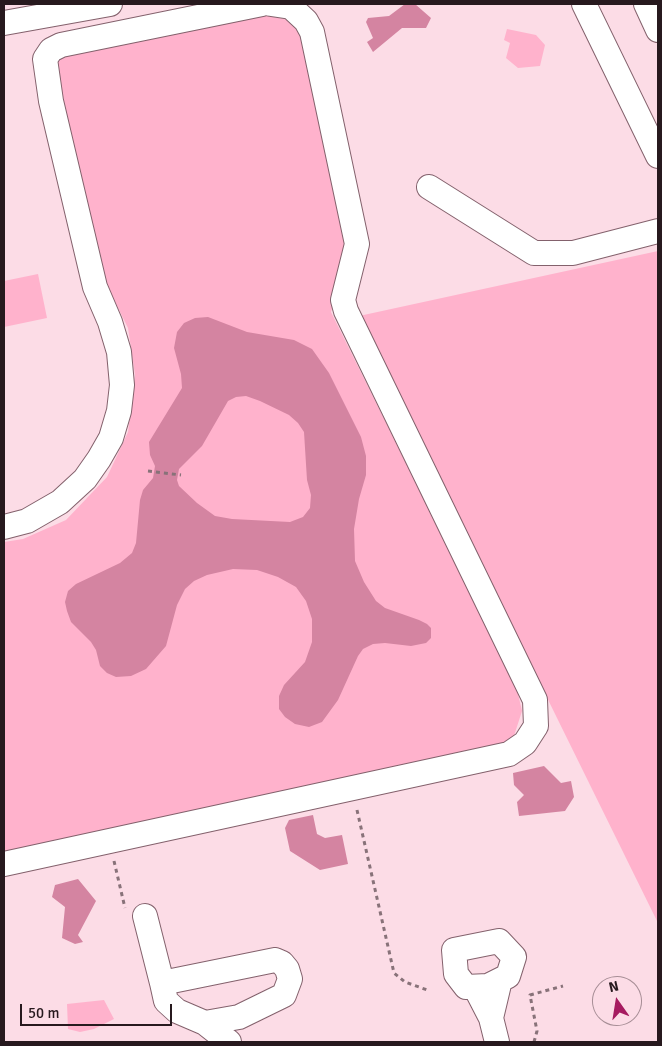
<!DOCTYPE html>
<style>
body{margin:0}
#map{position:relative;width:662px;height:1046px;overflow:hidden;background:#fcdce6;font-family:Signika,sans-serif}
canvas{display:block}
.frame{position:absolute;inset:0;border:5px solid #27191e;pointer-events:none}
.north{position:absolute;left:592px;top:976px;width:50px;height:50px;box-sizing:border-box;background:#fcdce6;border:1px solid #a78e96;border-radius:50%;rotate:347deg;font-size:14px;font-weight:700;line-height:20px;text-align:center;color:#27191e}
.north::after{content:'';display:block;margin:auto;width:18px;height:22px;background:#a61b60;clip-path:polygon(50% 0,100% 100%,50% 72%,0 100%)}
.scale{position:absolute;left:20px;top:1004px;width:152px;height:22px;box-sizing:border-box;border:2px solid #27191e;border-top:0;padding-left:6px;font-size:15px;line-height:18px;white-space:nowrap;color:#27191e;-webkit-text-stroke:4px #fcdce6;paint-order:stroke}
</style>
<div id="map">
<canvas width="662" height="1046"></canvas>
<div class="frame"></div>
<div class="north">N</div>
<div class="scale">50 m</div>
</div>
<script>
const g = document.querySelector('canvas').getContext('2d');
g.lineJoin = 'round';
function fillPath(path, color) { g.fillStyle = color; g.fill(path, 'evenodd'); }
const toPath = rows => new Path2D(rows.map(r => 'M' + r).join(''));
function trace(path, color, width, dash) { g.strokeStyle = color; g.lineWidth = width; g.lineCap = dash ? 'butt' : 'round'; g.setLineDash(dash || []); g.stroke(path); }
const green = toPath([
 [264,15,289,20,302,36,350,246,331,312,516,685,522,711,513,739,493,750,4,853,4,542,23,539,66,520,107,477,128,432,135,375,128,328,96,264,55,56],
 [507,29,536,35,545,45,540,66,518,68,506,58,510,43,504,40],
 [658,251,658,923,359,316],
 [38,274,47,318,4,327,4,281],
 [104,1000,114,1019,94,1029,80,1032,68,1029,67,1004]
]);
const water = toPath([
 [405,4,415,4,431,18,426,28,402,28,373,52,367,42,373,38,366,22,368,18,389,16],
 [208,317,247,332,294,340,312,349,329,373,361,437,366,456,366,475,359,499,354,529,355,561,364,582,376,601,385,608,419,620,427,624,431,628,431,638,426,643,411,646,385,643,373,644,363,649,358,656,338,700,322,722,309,727,295,724,285,717,279,709,279,696,284,685,305,662,312,642,312,619,306,601,296,587,278,577,257,570,233,569,207,575,194,581,185,589,177,605,166,646,146,669,131,676,116,677,107,673,100,666,96,650,91,642,71,622,67,611,65,602,68,591,76,584,120,563,132,553,136,543,140,500,143,490,153,478,155,466,150,455,149,442,182,388,181,374,174,348,177,332,184,323,195,318],
 [246,396,260,401,289,415,298,423,304,432,307,480,311,495,310,508,303,517,290,522,232,519,215,516,197,503,179,486,177,480,179,469,202,446,228,401,236,397],
 [544,766,561,783,571,781,574,797,565,811,519,816,517,802,524,795,514,785,513,773],
 [313,815,317,834,325,838,342,835,348,864,320,870,290,851,285,828,289,820],
 [78,879,96,901,78,935,83,942,75,944,62,938,65,907,52,897,55,885]
]);
const path = toPath([
 [148,471,181,475],
 [357,810,394,973,405,982,430,991],
 [114,861,125,908],
 [534,1042,537,1031,530,995,563,986]
]);
const minor = toPath([
 [584,4,658,156],
 [646,4,658,30],
 [4,23,110,4],
 [429,187,534,253,573,253,658,231],
 [4,527,27,521,60,502,85,479,99,459,111,438,119,411,122,385,119,352,110,322,95,287,51,101,45,59,51,50,61,45,262,4],
 [4,864,509,754,525,743,536,726,535,700,346,311,343,300,357,244,312,32,306,21,291,7,271,4],
 [145,916,162,983],
 [499,941,514,957,508,976,488,986,466,987,456,974,454,950,499,941],
 [275,960,282,963,287,969,290,979,284,995,239,1017,205,1023,177,1011,166,1001,162,983,275,960],
 [475,987,491,1018,500,980],
 [491,1018,497,1042],
 [205,1023,229,1042]
]);
fillPath(green, '#ffb2cc');
fillPath(water, '#d484a1');
trace(minor, '#83616c', 26);
trace(path, '#887279', 3, [4, 4]);
trace(minor, '#fff', 24);
</script>
